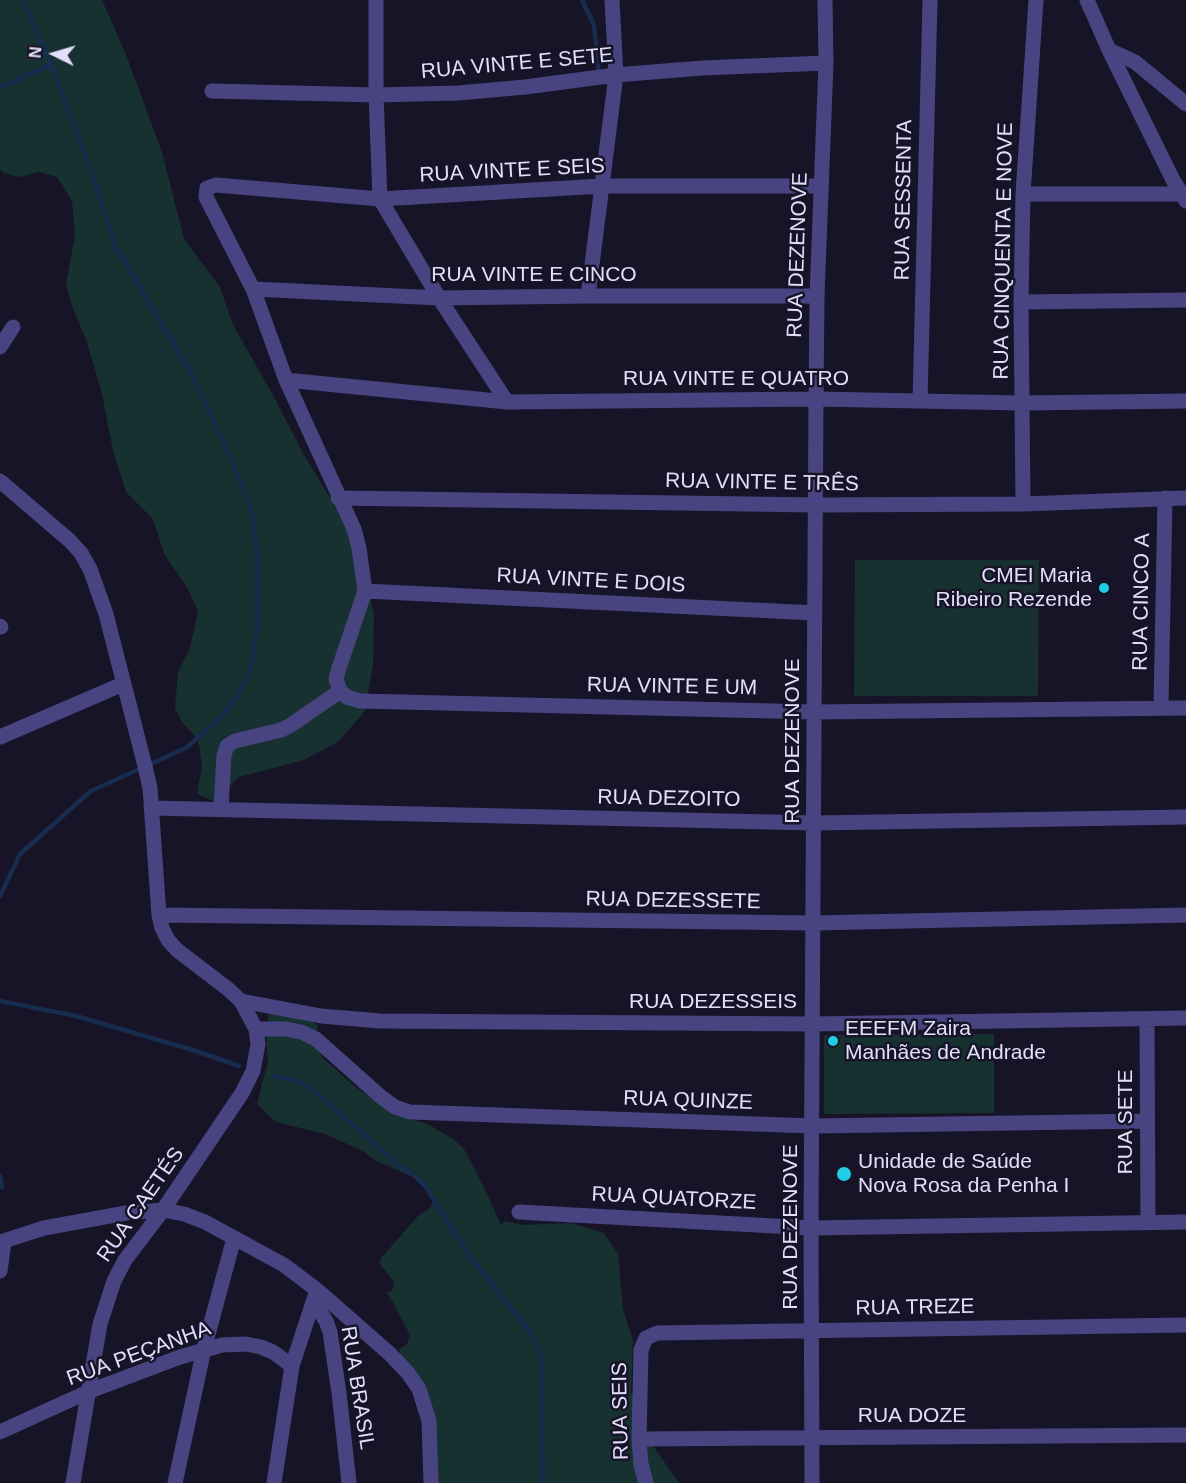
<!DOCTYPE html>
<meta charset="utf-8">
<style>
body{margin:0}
#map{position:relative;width:1186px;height:1483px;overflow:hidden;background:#171428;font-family:Arial,sans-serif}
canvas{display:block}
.north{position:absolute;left:24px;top:24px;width:60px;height:60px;-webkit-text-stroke:4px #171428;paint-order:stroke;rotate:275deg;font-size:16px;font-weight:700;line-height:24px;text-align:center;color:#e2defb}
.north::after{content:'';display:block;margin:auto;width:21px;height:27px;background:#e2defb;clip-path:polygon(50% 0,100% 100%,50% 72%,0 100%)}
</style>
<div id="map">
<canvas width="1186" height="1483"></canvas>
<div class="north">N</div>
</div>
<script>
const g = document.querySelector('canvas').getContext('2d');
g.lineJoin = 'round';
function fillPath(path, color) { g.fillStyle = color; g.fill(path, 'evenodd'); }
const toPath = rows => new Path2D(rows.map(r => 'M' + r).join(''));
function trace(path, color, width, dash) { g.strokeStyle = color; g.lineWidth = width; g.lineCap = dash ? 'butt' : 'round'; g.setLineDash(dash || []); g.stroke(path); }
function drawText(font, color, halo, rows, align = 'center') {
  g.font = font + ' Arial,sans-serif'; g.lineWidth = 5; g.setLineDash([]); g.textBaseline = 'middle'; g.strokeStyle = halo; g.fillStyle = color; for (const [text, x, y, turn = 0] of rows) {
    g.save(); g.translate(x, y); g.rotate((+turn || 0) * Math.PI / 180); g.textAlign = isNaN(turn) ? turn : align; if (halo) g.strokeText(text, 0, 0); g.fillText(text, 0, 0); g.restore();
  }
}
const green = toPath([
 [0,0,102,0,125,52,162,152,184,239,220,287,233,325,273,395,304,455,361,548,374,616,373,665,365,711,338,742,304,760,239,777,213,801,197,794,202,765,198,739,182,722,175,708,178,672,190,648,198,611,188,589,164,554,153,519,126,492,113,451,102,394,87,342,72,306,66,284,75,235,72,201,57,177,39,172,19,177,4,173,0,169],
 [855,560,1039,560,1038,696,854,696],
 [275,1010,307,1017,318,1026,316,1046,323,1058,353,1085,386,1108,408,1119,425,1123,452,1138,464,1149,483,1185,501,1225,505,1221,523,1225,571,1223,604,1233,618,1254,623,1309,633,1341,631,1392,649,1440,679,1483,437,1483,436,1444,401,1358,399,1349,407,1344,410,1335,391,1299,386,1293,391,1291,394,1286,393,1281,380,1264,381,1258,418,1216,430,1208,434,1199,431,1191,420,1181,411,1176,376,1161,363,1151,325,1134,276,1122,257,1104,268,1061,266,1038,268,1016],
 [994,1034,994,1113,824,1114,824,1035]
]);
const stream = toPath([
 [582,0,594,25,599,74],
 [0,88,51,64],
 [0,896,20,854,91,791,186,748,219,719,233,703,249,675,257,631,257,552,252,510,230,456,191,373,116,247,94,179,51,64,23,0],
 [0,1001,76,1016,193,1050,239,1066],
 [275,1076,300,1082,311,1088,401,1167,416,1177,425,1186,469,1255,534,1337,542,1364,543,1483],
 [0,1176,2,1187]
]);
const minor = toPath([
 [376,0,376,95,380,199,439,298,507,402],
 [1087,0,1109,50,1173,180,1186,201],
 [1109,50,1135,62,1186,104],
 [212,91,376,95,458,93,525,87,616,75,702,68,826,63],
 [1023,194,1181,194],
 [253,289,439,298,588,296,817,296],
 [588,296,616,75,612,0],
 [1021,302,1186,300],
 [0,347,13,327],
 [286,380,507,402,816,399,1022,403,1186,401],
 [920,401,930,0],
 [0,481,69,540,81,553,90,569,106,614,145,766,150,788,159,915,162,928,168,940,177,950,228,989,241,1001,256,1029,258,1044,253,1071,242,1093,163,1210,125,1260,114,1281,100,1324,73,1483],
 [338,498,815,505,1023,504,1186,498],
 [1023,504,1021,302,1023,194,1036,0],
 [365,591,815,613],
 [0,626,1,627],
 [340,691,336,679,339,668,365,591,359,548,354,529,286,380,253,289,206,197,207,188,216,185,380,199,602,186,821,186],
 [340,691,347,697,360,701,814,712,1186,708],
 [1161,707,1165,498],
 [0,737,123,684],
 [151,808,814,823,1186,817],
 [221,809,224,755,227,746,235,741,281,730,291,725,340,691],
 [159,915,814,923,1186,915],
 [241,1001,321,1016,380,1021,813,1024,1186,1018],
 [1147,1020,1148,1223],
 [256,1029,286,1029,301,1032,316,1039,380,1096,395,1107,410,1112,813,1126,1147,1121],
 [519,1212,811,1228,1186,1222],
 [0,1242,44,1228,126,1213,163,1210,184,1214,205,1222,284,1265,317,1290,390,1354,408,1373,419,1389,429,1421,431,1483],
 [0,1271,4,1242],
 [314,1302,326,1321,330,1332,339,1393,349,1483],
 [0,1432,90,1391,180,1357,222,1345,246,1344,261,1347,273,1352,292,1366],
 [639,1439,1186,1435],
 [175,1483,204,1349,234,1238],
 [274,1483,292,1366,317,1290],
 [646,1483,641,1464,639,1439,641,1350,646,1338,657,1333,1186,1325],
 [812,1483,811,1228,816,399,817,296,826,63,825,0]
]);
const markers = [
 [1104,588,6,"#21cde4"],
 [833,1041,6,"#21cde4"],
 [844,1174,8,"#21cde4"]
];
const streetNames = [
 ["RUA VINTE E SETE",517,64,-5],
 ["RUA VINTE E SEIS",512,171,-3],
 ["RUA SESSENTA",904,200,-89],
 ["RUA CINQUENTA E NOVE",1004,251,-89],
 ["RUA DEZENOVE",798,255,-88],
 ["RUA VINTE E CINCO",534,275],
 ["RUA VINTE E QUATRO",736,379],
 ["RUA VINTE E TRÊS",762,483,1],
 ["RUA VINTE E DOIS",591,581,3],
 ["RUA CINCO A",1142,602,-89],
 ["RUA VINTE E UM",672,687,1],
 ["RUA DEZENOVE",793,741,-90],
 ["RUA DEZOITO",669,799,1],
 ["RUA DEZESSETE",673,901,1],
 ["RUA DEZESSEIS",713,1002],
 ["RUA QUINZE",688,1101,2],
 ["RUA SETE",1126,1122,-90],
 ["RUA QUATORZE",674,1199,3],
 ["RUA CAETÉS",141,1205,-55],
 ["RUA DEZENOVE",791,1227,-90],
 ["RUA TREZE",915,1308,-1],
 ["RUA PEÇANHA",139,1354,-20],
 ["RUA BRASIL",357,1388,81],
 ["RUA SEIS",621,1411,-91],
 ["RUA DOZE",912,1416]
];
const poiNames = [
 ["CMEI Maria",1092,576,"right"],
 ["Ribeiro Rezende",1092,600,"right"],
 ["EEEFM Zaira",845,1029],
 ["Manhães de Andrade",845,1053],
 ["Unidade de Saúde",858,1162],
 ["Nova Rosa da Penha I",858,1186]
];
fillPath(green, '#173131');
trace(stream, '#182c4d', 4.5);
trace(minor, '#484481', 15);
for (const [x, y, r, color] of markers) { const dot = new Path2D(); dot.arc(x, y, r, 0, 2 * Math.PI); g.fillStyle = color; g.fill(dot); trace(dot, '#171428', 2); }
drawText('21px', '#e2defb', '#171428', streetNames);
drawText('21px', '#e2defb', '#171428', poiNames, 'left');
</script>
